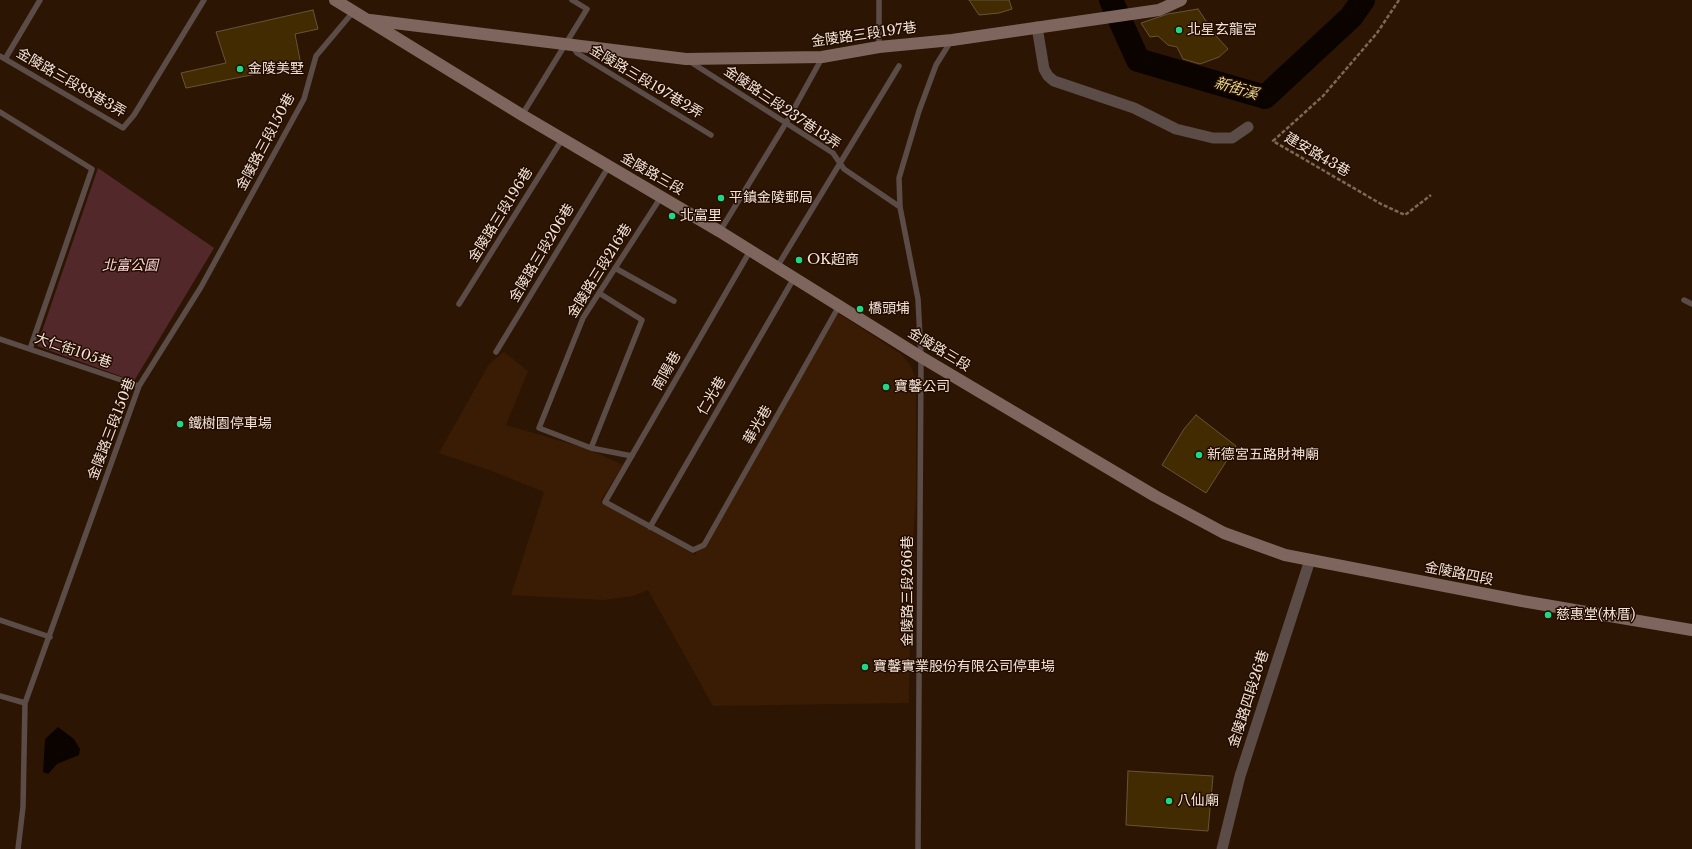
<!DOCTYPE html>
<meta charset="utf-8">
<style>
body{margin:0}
canvas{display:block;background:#2d1503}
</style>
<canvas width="1692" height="849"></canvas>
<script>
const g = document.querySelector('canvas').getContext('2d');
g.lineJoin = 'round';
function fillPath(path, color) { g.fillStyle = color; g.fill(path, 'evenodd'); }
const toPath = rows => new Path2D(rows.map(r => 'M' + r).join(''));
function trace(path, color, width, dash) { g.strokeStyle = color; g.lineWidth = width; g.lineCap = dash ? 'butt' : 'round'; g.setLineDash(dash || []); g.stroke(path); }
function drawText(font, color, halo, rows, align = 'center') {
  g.font = font + ' "Libre Baskerville","Noto Sans TC",serif'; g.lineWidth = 3; g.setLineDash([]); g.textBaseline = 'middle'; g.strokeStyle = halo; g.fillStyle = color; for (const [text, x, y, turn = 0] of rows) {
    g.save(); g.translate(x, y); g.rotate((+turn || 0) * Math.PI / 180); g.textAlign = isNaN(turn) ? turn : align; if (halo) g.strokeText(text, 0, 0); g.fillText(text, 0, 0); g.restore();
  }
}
const built = toPath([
 [838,313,901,354,910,365,916,379,916,497,911,567,909,703,713,706,648,590,633,596,603,600,511,595,544,492,489,470,439,453,489,364,504,352,528,371,506,425,588,449,623,465,600,502,695,555,775,422]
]);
const green = toPath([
 [98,168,214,248,134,381,37,346]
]);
const water = toPath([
 [58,727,74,739,80,749,79,755,57,764,48,774,43,772,45,739]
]);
const river = toPath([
 [1111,0,1138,60,1265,97,1351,17,1363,0]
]);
const building = toPath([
 [969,0,1009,0,1012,9,999,13,979,15,969,0],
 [1198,9,1217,37,1228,49,1219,57,1200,64,1183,59,1177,47,1168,45,1158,36,1150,37,1141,23,1168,14,1198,9],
 [313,10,318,29,295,34,301,65,186,88,181,73,226,63,216,32,313,10],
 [1196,415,1236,446,1206,493,1162,465,1184,429,1196,415],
 [1128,771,1213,776,1208,831,1126,825,1128,771]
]);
const path = toPath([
 [1399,0,1377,33,1323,96,1273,141,1381,204,1405,215,1431,195]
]);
const lane = toPath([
 [879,0,879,47],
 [572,45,577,53,711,135],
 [0,56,123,128,134,115,204,0],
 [5,59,40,0],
 [689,61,833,153,844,169,900,207],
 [0,112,92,169,30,349],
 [522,115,587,9,572,0],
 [720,231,786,123,822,58],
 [750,251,605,502,693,550,704,545,839,306],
 [777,267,899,66],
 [615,268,674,301],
 [599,293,642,320,591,448,539,428,583,318,599,293,661,197],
 [1684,300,1692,304],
 [459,304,563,138],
 [0,339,139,386],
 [496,352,609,166],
 [591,448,632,456],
 [650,527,794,278],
 [0,620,50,637],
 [0,696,25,703],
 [18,849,23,807,25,703,139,386,201,287,304,99,316,56,353,12],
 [918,849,921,357,918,299,900,207,899,178,919,111,936,65,951,41]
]);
const street = toPath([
 [1037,27,1044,69,1048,76,1054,81,1134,108,1176,129,1213,138,1232,138,1248,127],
 [1222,849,1240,776,1310,560]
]);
const secondary = toPath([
 [335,0,522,115,719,231,921,357,1155,496,1224,533,1285,555,1522,601,1692,630],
 [370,20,686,59,822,57,879,47,952,40,1159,10,1181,0]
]);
const markers = [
 [1179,30,4,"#1cd988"],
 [240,69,4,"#1cd988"],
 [721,198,4,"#1cd988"],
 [672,216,4,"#1cd988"],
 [799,260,4,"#1cd988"],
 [860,309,4,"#1cd988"],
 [886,387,4,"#1cd988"],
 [180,424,4,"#1cd988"],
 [1199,455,4,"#1cd988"],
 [1548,615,4,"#1cd988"],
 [865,667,4,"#1cd988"],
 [1169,801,4,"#1cd988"]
];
const poiNames = [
 ["北星玄龍宮",1187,30],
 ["金陵美墅",248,69],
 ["平鎮金陵郵局",729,198],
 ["北富里",680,216],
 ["OK超商",807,260],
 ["橋頭埔",868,309],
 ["寶馨公司",894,387],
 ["鐵樹園停車場",188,424],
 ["新德宮五路財神廟",1207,455],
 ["慈惠堂(林厝)",1556,615],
 ["寶馨實業股份有限公司停車場",873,667],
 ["八仙廟",1177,801]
];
const streetNames = [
 ["金陵路三段197巷",864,35,-8],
 ["金陵路三段197巷2弄",646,82,31],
 ["金陵路三段88巷3弄",71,83,30],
 ["金陵路三段237巷13弄",782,108,34],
 ["金陵路三段150巷",266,142,-62],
 ["建安路43巷",1317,155,30],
 ["金陵路三段",652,174,30],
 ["金陵路三段196巷",501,215,-58],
 ["金陵路三段206巷",542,253,-59],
 ["金陵路三段216巷",600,271,-58],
 ["金陵路三段",939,350,31],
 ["大仁街105巷",73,351,19],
 ["南陽巷",667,371,-60],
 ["仁光巷",712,396,-60],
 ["華光巷",758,425,-60],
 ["金陵路三段150巷",112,429,-69],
 ["金陵路四段",1459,574,11],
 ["金陵路三段266巷",908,591,-90],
 ["金陵路四段26巷",1249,699,-72]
];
const parkNames = [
 ["北富公園",130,266]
];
const waterNames = [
 ["新街溪",1236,89,16]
];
fillPath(built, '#391c03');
fillPath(green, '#53282a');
fillPath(water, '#0a0300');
trace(river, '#0a0300', 24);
fillPath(building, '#422b00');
trace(building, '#665438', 1);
trace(path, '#7d6858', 2.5, [4, 2]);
trace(lane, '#5b4c47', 5.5);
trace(street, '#5b4c47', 11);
trace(secondary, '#7e665f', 12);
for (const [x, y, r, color] of markers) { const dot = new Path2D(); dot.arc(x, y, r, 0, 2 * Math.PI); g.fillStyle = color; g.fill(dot); trace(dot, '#220c00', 1.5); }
drawText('14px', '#f3e2d6', '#220c00', poiNames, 'left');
drawText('14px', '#f3e2d6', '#220c00', streetNames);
drawText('italic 14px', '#f8d6d6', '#220c00', parkNames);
drawText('italic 15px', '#e8d88e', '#220c00', waterNames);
</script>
